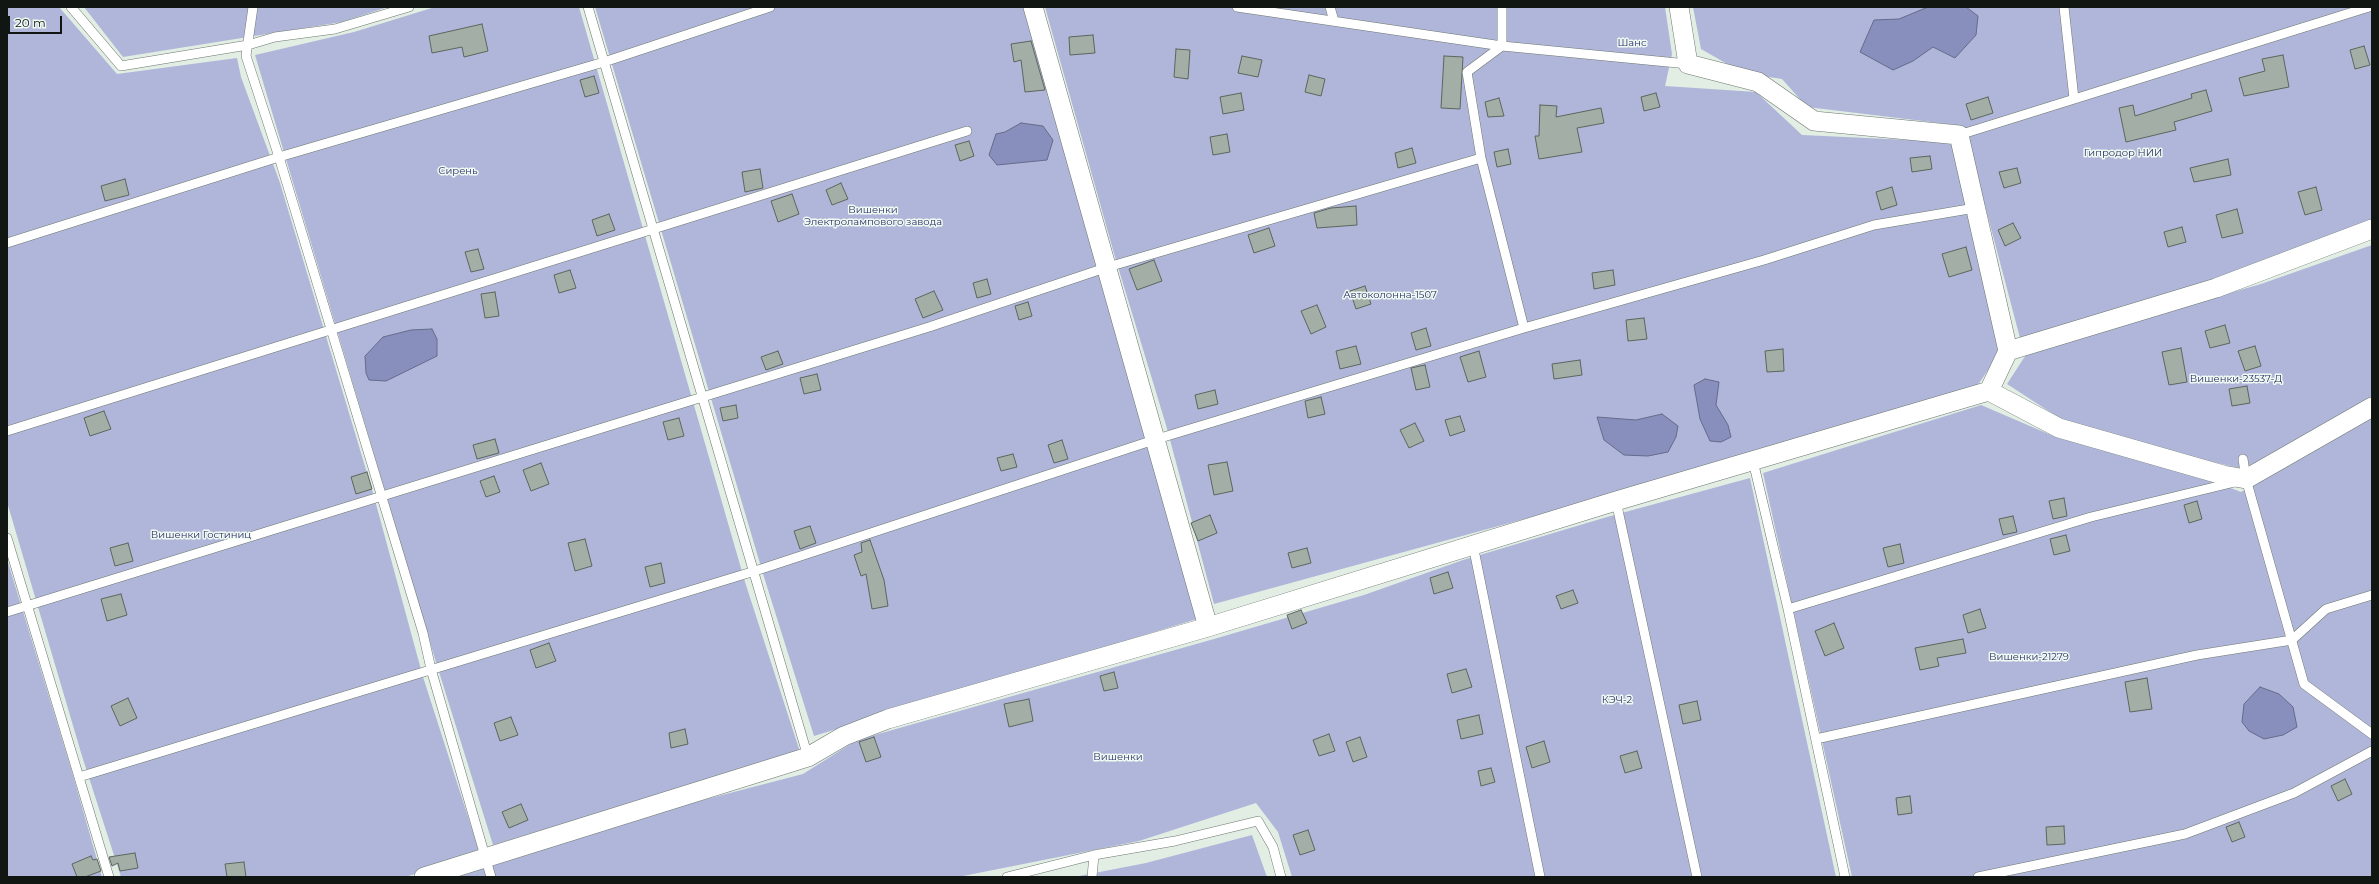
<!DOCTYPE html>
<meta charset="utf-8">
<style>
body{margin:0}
#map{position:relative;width:2379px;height:884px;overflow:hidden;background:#e2ede4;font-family:Montserrat,sans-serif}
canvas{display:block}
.frame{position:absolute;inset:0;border:8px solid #121613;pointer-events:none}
.scale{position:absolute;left:8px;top:16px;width:54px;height:18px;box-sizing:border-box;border:2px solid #121613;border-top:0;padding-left:5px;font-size:12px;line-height:14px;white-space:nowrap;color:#121613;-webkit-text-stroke:3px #effaf2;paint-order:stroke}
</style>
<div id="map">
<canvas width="2379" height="884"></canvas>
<div class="frame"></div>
<div class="scale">20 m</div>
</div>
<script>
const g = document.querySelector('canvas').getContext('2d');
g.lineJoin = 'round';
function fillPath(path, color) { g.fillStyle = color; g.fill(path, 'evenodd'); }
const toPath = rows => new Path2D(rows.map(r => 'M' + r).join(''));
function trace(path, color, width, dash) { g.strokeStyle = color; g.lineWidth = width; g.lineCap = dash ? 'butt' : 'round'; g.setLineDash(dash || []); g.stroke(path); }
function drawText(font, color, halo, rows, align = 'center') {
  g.font = font + ' Montserrat,sans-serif'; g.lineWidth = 3; g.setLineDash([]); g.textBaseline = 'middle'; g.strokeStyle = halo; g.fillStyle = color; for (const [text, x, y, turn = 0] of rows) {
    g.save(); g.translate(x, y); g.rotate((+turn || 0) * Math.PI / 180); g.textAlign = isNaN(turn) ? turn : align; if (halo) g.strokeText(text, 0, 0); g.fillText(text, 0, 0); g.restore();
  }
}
const green = toPath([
 [7,7,59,7,117,74,237,58,241,77,280,183,373,493,423,677,480,854,405,877,121,877,82,756,7,502],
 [84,7,388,7,342,22,123,57],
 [435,7,579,7,745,582,800,752,493,845,435,659,255,55,354,32],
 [595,7,1028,7,1200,618,814,736,764,577],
 [1045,7,1665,7,1672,54,1665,86,1756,92,1802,135,1953,142,1999,354,1975,389,1557,510,1214,604,1166,425,1115,257],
 [1693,7,2372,7,2372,223,2227,275,2020,338,1964,126,1807,107,1782,79,1743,73,1701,49],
 [2372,245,2372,397,2249,470,2158,450,2067,423,2007,384,2029,350,2261,284],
 [1981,405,2058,438,2170,465,2241,492,2372,417,2372,877,1852,877,1763,473],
 [1750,478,1836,877,1292,877,1278,832,1256,803,1139,841,958,877,456,877,680,806,803,774,857,740,1214,639,1364,595,1463,560,1607,517],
 [7,559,72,772,102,877,7,877],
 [1252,835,1267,877,1074,877,1146,863]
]);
const water = toPath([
 [1928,7,1966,7,1978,16,1976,35,1955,58,1933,47,1913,61,1893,70,1860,52,1874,20,1899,19,1928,7],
 [1021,123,1043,126,1053,140,1047,160,997,165,989,155,996,134,1005,132,1021,123],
 [432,329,437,339,437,356,386,381,369,380,366,373,365,356,383,337,411,330,432,329],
 [1705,379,1719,382,1716,405,1728,425,1731,437,1721,442,1710,441,1700,419,1694,385,1705,379],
 [1662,414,1678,426,1676,437,1668,452,1648,456,1624,455,1604,440,1597,417,1636,420,1662,414],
 [2260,687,2279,694,2293,707,2297,727,2283,735,2264,739,2249,731,2242,722,2244,704,2260,687]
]);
const building = toPath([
 [482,24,488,51,464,57,462,47,432,53,429,36,482,24],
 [1093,35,1095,53,1070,55,1069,37,1093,35],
 [1031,41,1045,90,1025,92,1021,60,1014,62,1011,44,1031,41],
 [2364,46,2370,65,2355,69,2350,50,2364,46],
 [1176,49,1190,50,1188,79,1174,77,1176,49],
 [2283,55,2289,87,2244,96,2239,78,2265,71,2262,59,2283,55],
 [1242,56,1262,60,1258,77,1238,73,1242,56],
 [1444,56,1463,57,1460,109,1441,108,1444,56],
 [1309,75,1325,79,1321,96,1305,92,1309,75],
 [594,76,599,93,585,97,580,80,594,76],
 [2206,90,2212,111,2174,122,2176,130,2126,142,2119,108,2133,105,2135,116,2192,98,2191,94,2206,90],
 [1241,93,1244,110,1223,114,1220,97,1241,93],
 [1656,93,1660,107,1644,111,1641,97,1656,93],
 [1988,97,1993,113,1971,120,1966,104,1988,97],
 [1499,98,1504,116,1488,117,1485,102,1499,98],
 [1540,105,1557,106,1556,117,1601,108,1604,123,1577,128,1582,152,1539,159,1535,136,1539,136,1540,105],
 [1227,134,1230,152,1213,155,1210,137,1227,134],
 [969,141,974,156,960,161,955,145,969,141],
 [1412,148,1416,163,1398,168,1395,153,1412,148],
 [1508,149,1511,164,1497,167,1494,152,1508,149],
 [1930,156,1932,169,1912,172,1910,158,1930,156],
 [2228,159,2231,175,2194,182,2190,168,2228,159],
 [2017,168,2021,183,2004,188,1999,172,2017,168],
 [760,169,763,188,745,192,742,172,760,169],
 [125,179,129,195,105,201,101,186,125,179],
 [841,183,848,199,832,205,826,190,841,183],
 [1892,187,1897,205,1881,210,1876,192,1892,187],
 [2316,187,2322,210,2305,215,2298,192,2316,187],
 [792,194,799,214,778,222,771,201,792,194],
 [1356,206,1357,225,1317,228,1314,213,1331,208,1356,206],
 [2237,209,2243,233,2222,238,2216,215,2237,209],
 [609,214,615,230,597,236,592,220,609,214],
 [2013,223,2021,238,2005,246,1998,230,2013,223],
 [2182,227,2186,242,2168,247,2164,232,2182,227],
 [1269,228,1275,246,1254,253,1248,235,1269,228],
 [1966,247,1972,270,1949,277,1942,254,1966,247],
 [478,249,484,269,471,272,465,252,478,249],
 [1154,260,1162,281,1137,290,1129,269,1154,260],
 [570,270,576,288,559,293,554,275,570,270],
 [1613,270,1615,285,1594,289,1592,273,1613,270],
 [987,279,991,294,977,298,973,283,987,279],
 [1365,286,1371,304,1356,309,1350,291,1365,286],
 [934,291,943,310,923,318,915,299,934,291],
 [495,292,499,316,485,318,481,294,495,292],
 [1028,302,1032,316,1019,320,1015,306,1028,302],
 [1317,305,1326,327,1311,334,1301,311,1317,305],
 [1644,318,1647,339,1628,341,1626,320,1644,318],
 [2225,325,2230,343,2210,348,2205,331,2225,325],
 [1426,328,1431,346,1416,350,1411,333,1426,328],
 [1356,346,1361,364,1340,369,1336,351,1356,346],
 [2255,346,2261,366,2245,371,2238,351,2255,346],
 [2181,348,2187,382,2169,385,2162,352,2181,348],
 [1783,349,1784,371,1767,372,1765,351,1783,349],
 [778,351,783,364,766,370,761,357,778,351],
 [1479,351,1486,377,1468,382,1460,357,1479,351],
 [1580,360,1582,375,1554,379,1552,364,1580,360],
 [1425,365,1430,387,1416,390,1411,368,1425,365],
 [817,374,821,390,804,394,800,378,817,374],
 [2247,386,2250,403,2232,406,2229,389,2247,386],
 [1215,390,1218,404,1198,409,1195,395,1215,390],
 [1321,397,1325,414,1308,418,1305,401,1321,397],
 [736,405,738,418,723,421,720,408,736,405],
 [104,411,111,429,90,436,84,418,104,411],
 [1460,416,1465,431,1450,436,1445,420,1460,416],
 [679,418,684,436,668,440,663,422,679,418],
 [1415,423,1424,441,1409,448,1400,430,1415,423],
 [495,439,499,453,477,459,473,445,495,439],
 [1062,440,1068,459,1054,463,1048,445,1062,440],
 [1013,454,1017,467,1001,471,997,458,1013,454],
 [1227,462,1233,491,1214,495,1208,465,1227,462],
 [541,463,549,484,531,491,523,470,541,463],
 [367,472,372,489,356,494,351,477,367,472],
 [494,476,500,492,486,497,480,481,494,476],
 [2064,498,2067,516,2053,519,2049,501,2064,498],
 [2197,501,2202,519,2189,523,2184,505,2197,501],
 [1210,515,1217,533,1198,541,1191,523,1210,515],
 [2013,516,2017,532,2003,535,1999,519,2013,516],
 [810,526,816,543,800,549,794,531,810,526],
 [2066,535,2070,551,2054,555,2050,539,2066,535],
 [585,539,592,566,575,571,568,543,585,539],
 [870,540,884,580,888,606,872,609,866,574,861,576,854,555,862,552,861,543,870,540],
 [128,543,133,561,115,566,110,548,128,543],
 [1900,544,1904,563,1888,567,1883,548,1900,544],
 [1307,548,1311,563,1292,568,1288,553,1307,548],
 [661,563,665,583,650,587,645,567,661,563],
 [1448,572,1453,588,1434,594,1430,578,1448,572],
 [1573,590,1578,603,1561,609,1556,596,1573,590],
 [121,594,127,615,107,621,101,599,121,594],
 [1980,609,1986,628,1968,633,1963,615,1980,609],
 [1301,610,1307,623,1292,629,1287,615,1301,610],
 [1834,623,1844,648,1825,656,1815,631,1834,623],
 [1963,639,1966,653,1937,658,1939,666,1920,670,1915,648,1963,639],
 [549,643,556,661,536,668,530,650,549,643],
 [1466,669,1472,687,1452,693,1447,674,1466,669],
 [1114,672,1118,688,1104,691,1100,676,1114,672],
 [2147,678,2152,709,2130,712,2125,682,2147,678],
 [128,698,137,718,120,726,111,706,128,698],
 [1029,699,1033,721,1009,727,1004,704,1029,699],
 [1697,701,1701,720,1683,724,1679,705,1697,701],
 [1479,715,1483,734,1461,739,1457,720,1479,715],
 [511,717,518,735,500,741,494,723,511,717],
 [685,729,688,744,671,748,669,733,685,729],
 [1329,734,1335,751,1319,756,1313,740,1329,734],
 [874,737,881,757,866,762,859,742,874,737],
 [1360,737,1367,757,1353,762,1346,742,1360,737],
 [1544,741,1550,762,1532,768,1526,747,1544,741],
 [1637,751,1642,768,1625,773,1620,756,1637,751],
 [1491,768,1495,782,1481,786,1478,771,1491,768],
 [2345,779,2352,794,2338,801,2331,786,2345,779],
 [1910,796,1912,813,1898,815,1896,798,1910,796],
 [521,804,528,820,509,828,502,812,521,804],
 [2239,822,2245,837,2232,842,2226,827,2239,822],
 [2064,826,2065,844,2047,845,2046,827,2064,826],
 [1308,830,1315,850,1300,855,1293,835,1308,830],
 [135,853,138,868,120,871,118,863,112,866,109,857,135,853],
 [91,856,93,860,97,859,101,871,85,877,77,877,72,864,91,856],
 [244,862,246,877,227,877,225,864,244,862]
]);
const lane = toPath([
 [71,7,121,66,248,45,275,37,335,29,409,7],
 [253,7,246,56,279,157,423,633,431,669,491,877],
 [588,7,808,757],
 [1237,7,1502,46],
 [1330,7,1334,21],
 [1502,7,1502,46,1688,64],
 [2064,7,2074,99],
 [1959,135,2369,7],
 [1481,158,1524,328],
 [7,243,279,157,604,62,770,7],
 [7,431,967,131],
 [2243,459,2246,479,2304,684,2372,734],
 [1753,461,1788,609,1845,877],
 [1616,501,1697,877],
 [7,538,109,877],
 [1473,545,1540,877],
 [1788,609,2091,517,2235,482],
 [7,612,929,327,1108,267,1481,158,1467,72,1502,46],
 [1816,739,2197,655,2292,640,2326,609,2372,595],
 [79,777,755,571,1157,439,1524,328,1764,260,1874,225,1975,208],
 [1007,877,1094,855,1175,841,1258,821,1273,847,1281,877],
 [1092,877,1094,855],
 [1978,877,2185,834,2294,793,2372,751]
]);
const street = toPath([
 [1033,7,1208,627],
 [2008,351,2216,288,2372,229],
 [1989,391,2059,428,2223,475,2246,479,2372,407],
 [424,877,808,757,844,736,888,719,1208,627,1616,501,1989,391,2008,351,1959,135,1814,121,1758,82,1688,64,1679,7]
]);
const parkNames = [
 ["Шанс",1632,43],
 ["Гипродор НИИ",2123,153],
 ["Сирень",458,171],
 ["Вишенки",873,210],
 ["Электролампового завода",873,222],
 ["Автоколонна-1507",1390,295],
 ["Вишенки-23537-Д",2236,379],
 ["Вишенки Гостиниц",201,535],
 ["Вишенки-21279",2029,657],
 ["КЭЧ-2",1617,700],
 ["Вишенки",1118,757]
];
fillPath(green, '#b0b6d9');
fillPath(water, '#898fbd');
trace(water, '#656b8a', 1);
fillPath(building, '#a3aea6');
trace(building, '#5c665e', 1);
trace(lane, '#6d7770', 10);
trace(street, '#6d7770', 20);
trace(lane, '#fff', 9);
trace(street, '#fff', 19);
drawText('10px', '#292a64', '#effaf2', parkNames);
</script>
